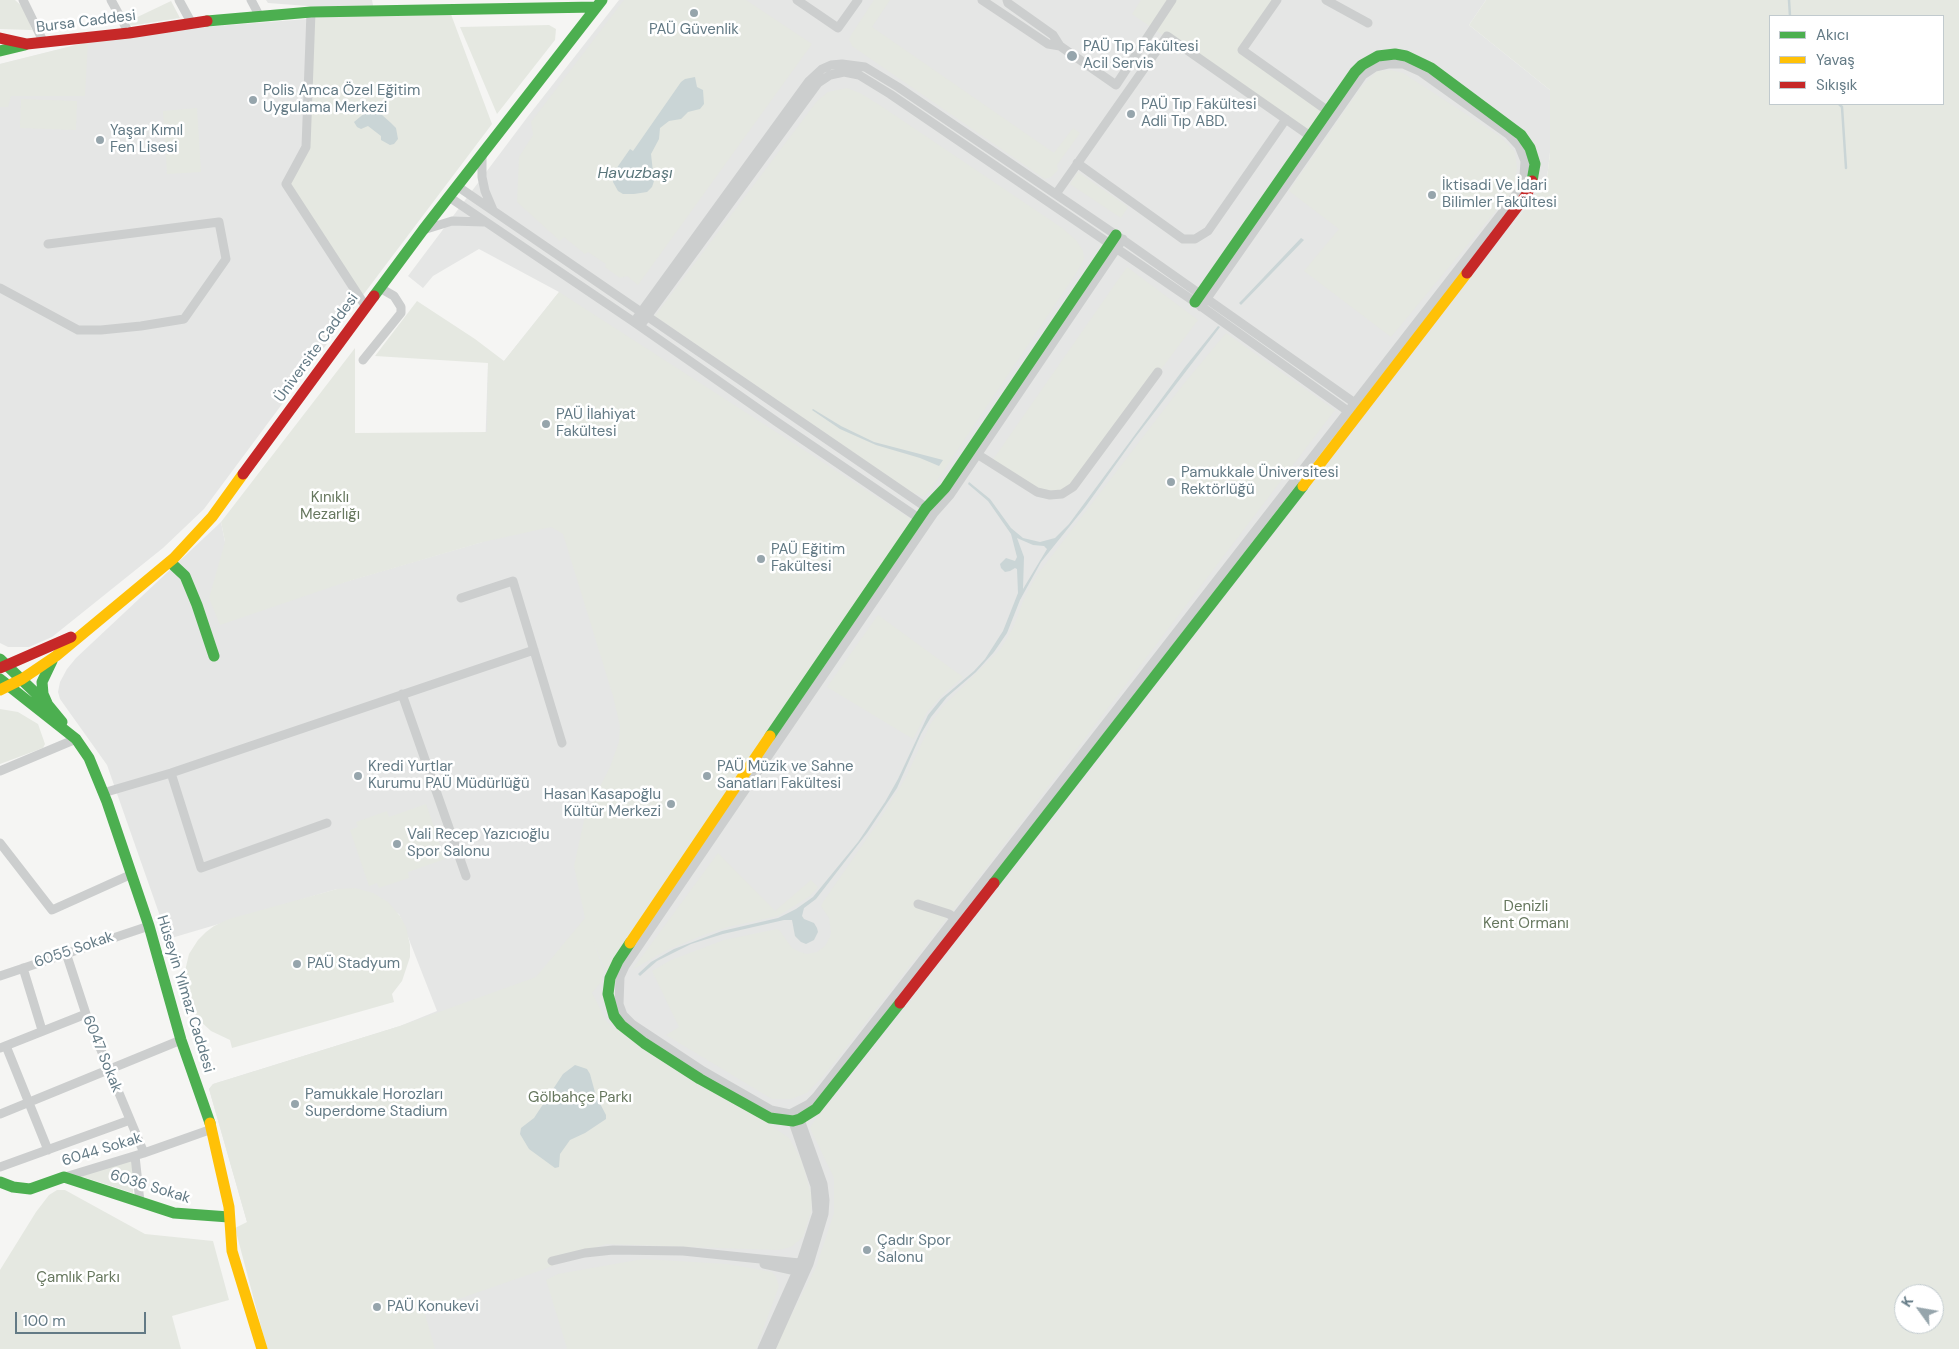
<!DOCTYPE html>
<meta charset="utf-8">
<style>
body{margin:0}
#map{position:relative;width:1959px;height:1349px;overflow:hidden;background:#f5f5f3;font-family:"DM Sans",sans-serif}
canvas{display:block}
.legend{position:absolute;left:1769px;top:15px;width:175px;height:90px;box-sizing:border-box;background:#fff;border:1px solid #c1cace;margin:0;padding:6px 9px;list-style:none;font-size:15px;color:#637a85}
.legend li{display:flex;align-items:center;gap:10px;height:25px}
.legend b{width:25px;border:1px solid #c1cace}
.north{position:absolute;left:1894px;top:1284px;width:50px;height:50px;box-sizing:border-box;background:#fff;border:1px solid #c1cace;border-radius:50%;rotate:302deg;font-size:14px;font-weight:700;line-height:20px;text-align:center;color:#637a85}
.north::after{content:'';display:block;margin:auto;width:18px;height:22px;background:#96a5ac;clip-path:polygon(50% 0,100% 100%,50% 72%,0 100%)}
.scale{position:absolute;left:15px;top:1312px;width:131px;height:22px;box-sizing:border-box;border:2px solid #637a85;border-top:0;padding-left:6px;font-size:15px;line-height:18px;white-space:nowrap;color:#637a85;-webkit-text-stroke:4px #fff;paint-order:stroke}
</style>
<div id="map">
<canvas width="1959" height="1349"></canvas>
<ul class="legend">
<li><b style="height:6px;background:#4caf50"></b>Akıcı</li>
<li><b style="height:6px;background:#ffc107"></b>Yavaş</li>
<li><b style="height:6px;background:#c62828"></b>Sıkışık</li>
</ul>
<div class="north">K</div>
<div class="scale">100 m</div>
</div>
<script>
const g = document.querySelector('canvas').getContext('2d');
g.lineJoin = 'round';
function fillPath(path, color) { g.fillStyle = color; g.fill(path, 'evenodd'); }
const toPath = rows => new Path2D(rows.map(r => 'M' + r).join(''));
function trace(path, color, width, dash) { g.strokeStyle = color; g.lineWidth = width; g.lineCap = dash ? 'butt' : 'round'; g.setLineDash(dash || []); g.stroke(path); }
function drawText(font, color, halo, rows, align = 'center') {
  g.font = font + ' "DM Sans",sans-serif'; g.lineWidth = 5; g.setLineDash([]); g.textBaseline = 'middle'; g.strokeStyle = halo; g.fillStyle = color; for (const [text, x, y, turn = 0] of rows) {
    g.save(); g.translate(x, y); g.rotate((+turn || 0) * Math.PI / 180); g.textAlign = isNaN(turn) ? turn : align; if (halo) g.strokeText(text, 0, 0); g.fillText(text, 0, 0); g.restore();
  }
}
const built = toPath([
 [266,0,372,0,374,11,268,3],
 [619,0,1486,0,1469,25,1550,90,1550,153,1547,178,1513,225,1149,1349,267,1349,247,1222,209,1089,213,1084,400,1026,437,1011,399,914,337,889,168,939,107,765,60,699,58,692,60,682,67,669,76,658,221,522,225,542,224,617,482,542,488,362,504,361,559,292,479,249,433,276,423,288,408,276,529,115],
 [308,19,358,302,204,509,163,548,52,637,29,647,8,647,0,643,0,64,88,42,191,28]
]);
const green = toPath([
 [0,0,15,0,25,9,32,30,0,29],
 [624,0,746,0,812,44,638,285,627,276,620,278,605,267,606,264,588,252,585,254,564,237,560,241,517,202,519,157,533,135,531,122],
 [874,0,890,0,872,27,1054,153,1073,128,1080,133,1057,165,1058,170,1051,177,1045,179,852,46,849,39,851,35],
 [1141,0,1278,0,1242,50,1328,111,1310,136,1132,14],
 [1486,0,1959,0,1959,1349,774,1349,816,1267,834,1213,834,1178,810,1128,816,1118,846,1084,1060,811,1513,225,1547,178,1550,153,1550,90,1469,25],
 [1770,16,1943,16,1943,104,1770,104],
 [1904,1294,1934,1294,1934,1324,1904,1324],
 [171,1,180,18,129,26,127,22],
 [449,9,492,124,360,299,286,184,306,147,311,12],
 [549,25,556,29,555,40,497,114,460,27],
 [88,42,85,96,11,96,8,107,0,107,0,64],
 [1391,70,1403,73,1501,137,1515,152,1517,168,1513,190,1391,337,1304,271,1339,229,1289,191,1362,86,1377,71],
 [847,88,860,93,881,106,1062,228,1076,240,1083,251,1084,259,1077,272,932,488,924,497,913,493,655,316,817,101,828,92],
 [21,99,77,101,76,130,20,128],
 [197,108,201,172,167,174,163,111],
 [1078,172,1128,207,1121,218,1070,184],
 [1127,267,1198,320,1073,487,1050,495,992,461],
 [559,292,914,521,606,972,593,941,604,971,602,981,592,993,607,1022,639,1044,760,1118,789,1138,801,1159,812,1197,811,1212,803,1237,791,1247,778,1250,606,1244,594,1248,542,1270,424,1311,435,1349,267,1349,235,1228,247,1222,209,1089,213,1084,400,1026,536,977,585,918,574,866,585,816,610,767,619,742,620,726,613,696,563,534,551,527,483,542,346,582,220,625,209,598,225,542,221,522,355,348,355,433,487,432,488,363,375,356,417,301,475,339,504,361],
 [1226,333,1335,410,976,881,825,1074,807,1093,791,1099,772,1099,666,1035,679,1027,652,971,671,960,724,940,777,929,780,931,792,948,800,952,807,954,817,952,825,946,830,937,831,932,829,918,821,906,823,902,879,821,905,779,931,723,944,705,1000,650,1013,628,1025,596,1037,575,1182,386],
 [878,615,963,677,942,695,927,712,913,739,827,687],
 [0,709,18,712,38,724,45,744,43,748,0,764],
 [426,804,445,859,408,872,409,878,379,888,377,883,369,886,350,830,358,827,356,822,387,811,389,817],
 [718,853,775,911,811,880,818,887,810,896,778,916,728,927,703,935,665,951,632,970],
 [355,888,373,893,388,902,400,916,406,927,410,945,410,957,402,981,392,994,394,1002,232,1048,230,1040,211,1031,199,1020,190,1006,186,996,184,975,189,954,198,940,206,932,214,926,229,919,337,889],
 [135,1156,133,1193,80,1176],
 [57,1190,65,1190,145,1234,213,1241,229,1300,172,1316,181,1349,0,1349,0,1270,36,1212,49,1195],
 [643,1259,727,1264,772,1272,776,1277,779,1286,756,1349,566,1349,567,1348,546,1280,558,1274]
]);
const water = toPath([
 [695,77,697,87,703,90,704,104,700,109,688,112,681,119,669,121,660,128,659,139,651,154,654,181,652,187,647,192,634,194,623,194,618,191,613,182,614,172,630,149,633,151,681,82,685,79],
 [366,112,373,112,382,115,391,123,396,128,398,139,394,144,390,145,381,140,381,136,368,126,361,129,357,127,354,122],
 [1301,238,1304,240,1241,305,1239,303,1244,298],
 [1218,326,1220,327,1134,439,1086,506,1041,562,1020,600,1007,633,994,652,976,672,947,697,931,717,921,734,897,788,867,833,816,899,804,908,802,916,804,919,814,923,817,928,818,932,814,940,806,944,801,942,795,936,792,920,784,920,723,934,691,944,657,961,640,976,638,974,651,962,674,949,722,931,778,918,796,909,813,897,858,842,885,802,898,779,928,715,941,699,974,671,985,659,1003,631,1018,593,1017,569,1015,568,1010,571,1005,572,1001,568,1000,564,1006,558,1015,561,1017,557,1011,534,988,501,968,484,969,482,990,499,1011,528,1023,538,1040,542,1055,538,1069,524,1185,367],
 [1017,538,1033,545,1044,546,1047,549,1023,589,1024,557],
 [813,409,841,426,874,442,943,460,939,466,920,458,876,445,840,429,812,410],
 [575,1065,587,1069,590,1074,596,1096,606,1115,606,1119,585,1133,570,1140,560,1154,559,1167,555,1168,529,1149,520,1134,521,1128,534,1118,563,1074]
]);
const stream = toPath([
 [1789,0,1790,16],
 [1839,104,1842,107,1846,168]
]);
const street = toPath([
 [23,0,44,43],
 [111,0,129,33],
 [179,0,191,22],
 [251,0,259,15],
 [797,0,838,28,858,0],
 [982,0,1048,44,1060,46,1116,85,1172,0],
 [1007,0,1008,3,1053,35,1060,46],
 [1277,0,1242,50,1328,111],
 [1326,0,1368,23],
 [311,12,306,147,286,184,366,307],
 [482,155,482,177,485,191,493,210],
 [1077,163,1183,239,1195,239,1208,231,1286,119],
 [457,186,930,510],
 [1056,194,1167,36,1310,136],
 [449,197,634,322,777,422,923,521],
 [423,230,452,221,484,222],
 [1123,239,950,495,934,513,625,966,620,977,619,1004,623,1015,632,1024,703,1071,771,1110,790,1114,809,1104,816,1097,1519,191,1524,176,1525,161,1519,146,1508,134,1421,72,1403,64,1388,64,1375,67,1363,75,1201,307],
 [0,288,78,330,101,330,141,326,184,319,226,259,219,222,48,244],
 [634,322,809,81,822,69,831,65,842,64,865,67,898,87,1116,235,1359,406],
 [640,326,818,83,830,75,844,72,859,75,890,94,1195,302,1352,414],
 [363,360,401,313,401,307,394,296,380,288],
 [977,454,1037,492,1050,495,1062,494,1073,487,1158,372],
 [461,598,513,581,562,743],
 [402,694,466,876],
 [0,771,76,739],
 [171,773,201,868,327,823],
 [103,793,171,773,534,650],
 [0,843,52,910,132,874],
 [918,904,949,914,955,918],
 [66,953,86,1014,144,1153],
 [23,968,42,1030],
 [0,976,149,926],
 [6,1046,48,1150],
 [0,1048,86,1014],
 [0,1114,181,1040],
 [135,1156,140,1202],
 [0,1167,130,1120],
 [65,1177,144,1153,212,1129],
 [552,1261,585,1253,613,1250,683,1251,809,1264],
 [764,1264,805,1273],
 [762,1349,801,1262,817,1213,815,1186,791,1116],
 [771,1349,809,1264,824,1214,825,1200,823,1184,798,1114]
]);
const fast = toPath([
 [207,21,311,12,596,7],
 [0,51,25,45],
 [374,296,423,230,602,0],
 [1195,302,1355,72,1362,65,1378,56,1395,54,1406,56,1431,68,1521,135,1530,148,1535,164,1532,181],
 [170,562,185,576,197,605,214,656],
 [0,659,48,705,62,722],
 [0,679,76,739,89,758,107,802,149,926,181,1040,210,1123],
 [47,703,43,694,42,682,52,661],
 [770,736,926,508,945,488,1116,235],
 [994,883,1303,486],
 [630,943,618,961,610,978,608,994,614,1016,621,1025,644,1043,700,1079,770,1118,793,1121,800,1119,816,1109,900,1003],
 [0,1182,13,1187,30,1189,64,1177,174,1213,229,1217]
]);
const slow = toPath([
 [1303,486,1467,273],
 [0,690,22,679,56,656,174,558,212,517,243,474],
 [630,943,770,736],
 [210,1123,229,1207,232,1251,262,1349]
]);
const jam = toPath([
 [0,38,27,44,129,33,207,21],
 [1467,273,1527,194,1532,181],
 [243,474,374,296],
 [0,668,71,637],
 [900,1003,994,883]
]);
const markers = [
 [694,13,5,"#96a5ac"],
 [1072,56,6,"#96a5ac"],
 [253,100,5,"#96a5ac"],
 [1131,114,5,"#96a5ac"],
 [100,140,5,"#96a5ac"],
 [1432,195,5,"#96a5ac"],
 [546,424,5,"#96a5ac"],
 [1171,482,5,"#96a5ac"],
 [761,559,5,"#96a5ac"],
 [358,776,5,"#96a5ac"],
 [707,776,5,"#96a5ac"],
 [671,804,5,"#96a5ac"],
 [397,844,5,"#96a5ac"],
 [297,964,5,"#96a5ac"],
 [295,1104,5,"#96a5ac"],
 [867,1250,5,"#96a5ac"],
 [377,1307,5,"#96a5ac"]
];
const streetNames = [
 ["Bursa Caddesi",86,22,-7],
 ["Üniversite Caddesi",317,348,-54],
 ["6055 Sokak",74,950,-19],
 ["Hüseyin Yılmaz Caddesi",185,994,73],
 ["6047 Sokak",102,1054,68],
 ["6044 Sokak",102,1150,-17],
 ["6036 Sokak",150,1187,17]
];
const poiNames = [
 ["PAÜ Güvenlik",694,30,"center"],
 ["PAÜ Tıp Fakültesi",1083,47],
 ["Acil Servis",1083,64],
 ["Polis Amca Özel Eğitim",263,91],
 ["Uygulama Merkezi",263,108],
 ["PAÜ Tıp Fakültesi",1141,105],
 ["Adli Tıp ABD.",1141,122],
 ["Yaşar Kımıl",110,131],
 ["Fen Lisesi",110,148],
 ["İktisadi Ve İdari",1442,186],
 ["Bilimler Fakültesi",1442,203],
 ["PAÜ İlahiyat",556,415],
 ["Fakültesi",556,432],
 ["Pamukkale Üniversitesi",1181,473],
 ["Rektörlüğü",1181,490],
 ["PAÜ Eğitim",771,550],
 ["Fakültesi",771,567],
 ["Kredi Yurtlar",368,767],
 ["Kurumu PAÜ Müdürlüğü",368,784],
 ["PAÜ Müzik ve Sahne",717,767],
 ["Sanatları Fakültesi",717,784],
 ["Hasan Kasapoğlu",661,795,"right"],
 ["Kültür Merkezi",661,812,"right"],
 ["Vali Recep Yazıcıoğlu",407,835],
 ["Spor Salonu",407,852],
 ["PAÜ Stadyum",307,964],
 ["Pamukkale Horozları",305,1095],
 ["Superdome Stadium",305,1112],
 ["Çadır Spor",877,1241],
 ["Salonu",877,1258],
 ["PAÜ Konukevi",387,1307]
];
const parkNames = [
 ["Kınıklı",330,498],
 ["Mezarlığı",330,515],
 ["Denizli",1526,907],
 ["Kent Ormanı",1526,924],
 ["Gölbahçe Parkı",580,1098],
 ["Çamlık Parkı",78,1278]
];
const waterNames = [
 ["Havuzbaşı",635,174]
];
fillPath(built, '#e5e6e5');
fillPath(green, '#e5e8e1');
fillPath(water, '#cad5d6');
trace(stream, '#cad5d6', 2.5);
trace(street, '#cccece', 9);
trace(fast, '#4caf50', 11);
trace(slow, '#ffc107', 11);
trace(jam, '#c62828', 11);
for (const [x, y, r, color] of markers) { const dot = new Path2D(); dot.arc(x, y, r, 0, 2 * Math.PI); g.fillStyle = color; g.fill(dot); trace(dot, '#fff', 2); }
drawText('15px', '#637a85', '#fff', streetNames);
drawText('15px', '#637a85', '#fff', poiNames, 'left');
drawText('15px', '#66775e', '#fff', parkNames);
drawText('italic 16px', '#5a767b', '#fff', waterNames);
</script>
